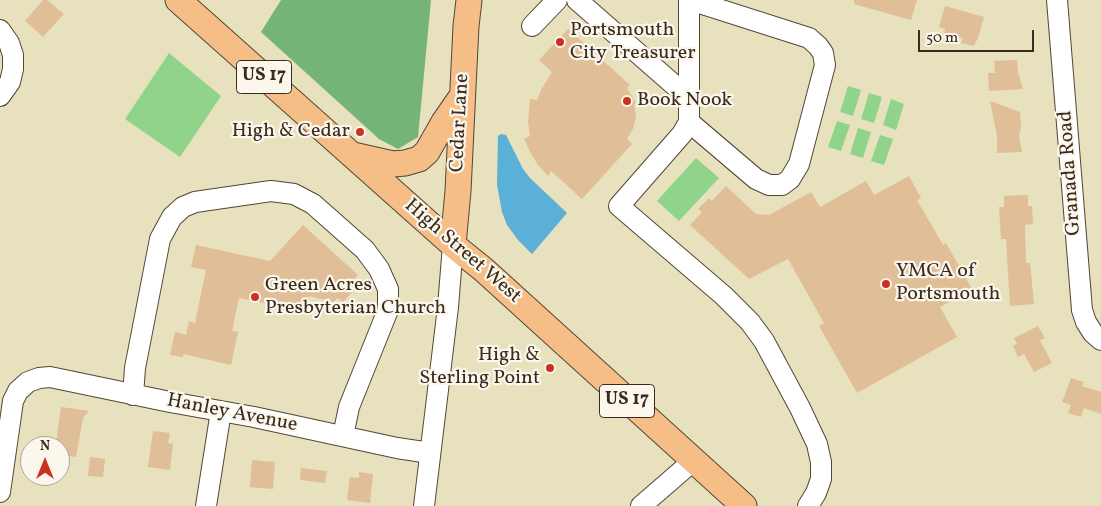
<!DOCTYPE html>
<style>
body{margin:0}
#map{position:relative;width:1101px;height:506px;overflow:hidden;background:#e7e1be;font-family:Vollkorn,serif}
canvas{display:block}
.north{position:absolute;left:20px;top:436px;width:50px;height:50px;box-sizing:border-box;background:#fbf7ec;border:1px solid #aea59a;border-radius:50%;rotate:0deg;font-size:14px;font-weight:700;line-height:20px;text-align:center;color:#3b2a1e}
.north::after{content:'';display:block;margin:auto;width:18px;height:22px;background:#c8321e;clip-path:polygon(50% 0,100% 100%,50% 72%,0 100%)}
.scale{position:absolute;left:918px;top:30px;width:116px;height:22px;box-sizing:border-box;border:2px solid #3b2a1e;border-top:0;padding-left:6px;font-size:15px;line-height:18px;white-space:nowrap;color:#3b2a1e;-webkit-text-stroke:4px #fbf7ec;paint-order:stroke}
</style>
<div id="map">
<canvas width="1101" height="506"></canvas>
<div class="north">N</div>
<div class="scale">50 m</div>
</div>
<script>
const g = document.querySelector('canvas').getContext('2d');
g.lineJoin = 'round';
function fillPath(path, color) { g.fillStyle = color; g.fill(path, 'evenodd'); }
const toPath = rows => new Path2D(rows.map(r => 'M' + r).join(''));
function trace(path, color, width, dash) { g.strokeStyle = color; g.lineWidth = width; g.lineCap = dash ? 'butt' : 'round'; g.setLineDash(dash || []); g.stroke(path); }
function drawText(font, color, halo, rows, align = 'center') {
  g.font = font + ' Vollkorn,serif'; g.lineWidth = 4.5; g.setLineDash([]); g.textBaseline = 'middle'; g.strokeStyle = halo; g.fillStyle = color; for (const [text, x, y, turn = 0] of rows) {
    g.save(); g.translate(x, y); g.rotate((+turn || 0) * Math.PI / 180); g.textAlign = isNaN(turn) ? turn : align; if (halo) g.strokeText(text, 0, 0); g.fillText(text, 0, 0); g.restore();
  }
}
const green = toPath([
 [169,53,221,96,180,157,125,119],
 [848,86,861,90,853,116,840,112],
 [869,93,882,97,874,123,861,119],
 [891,99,904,104,896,130,883,125],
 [837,121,850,125,841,151,828,147],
 [858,128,871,132,863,158,850,154],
 [880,135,893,139,884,165,871,161],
 [696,158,719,178,679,221,657,201]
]);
const forest = toPath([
 [281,0,431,0,418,137,398,149,379,139,261,32]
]);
const water = toPath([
 [501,134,506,135,523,169,530,178,567,213,532,254,518,240,507,225,502,212,497,185,498,136]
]);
const building = toPath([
 [43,0,47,0,64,14,43,37,25,21],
 [854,0,917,0,911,20,854,4],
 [945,6,984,17,978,38,974,46,961,43,963,38,944,34,945,29,939,27],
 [568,29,630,85,627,88,636,103,634,104,636,116,633,129,627,139,632,144,582,199,551,171,548,176,538,165,530,152,524,139,530,136,528,122,530,99,537,100,541,90,552,72,539,60],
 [1017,60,1018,72,1023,89,989,91,988,73,995,73,994,61],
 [990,101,1020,112,1021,127,1019,136,1022,152,997,153,997,136],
 [909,176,921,198,917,200,943,245,946,243,972,289,940,307,957,337,857,393,819,326,824,323,788,259,749,279,690,225,702,212,698,209,709,198,712,201,726,186,756,214,769,215,811,192,820,207,866,181,874,195],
 [1028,195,1028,206,1032,206,1033,224,1025,225,1026,263,1030,263,1034,304,1010,306,1006,239,1001,239,999,207,1004,207,1004,196],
 [303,225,358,275,352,282,357,287,343,302,338,298,333,302,309,296,306,312,289,309,288,312,269,308,269,304,239,298,232,331,238,332,231,365,183,354,183,357,170,355,175,332,186,335,189,321,195,323,206,270,191,267,196,245,270,261],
 [1038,326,1045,338,1040,340,1052,363,1034,372,1024,354,1018,357,1013,346,1017,344,1014,338],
 [1071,378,1084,382,1082,386,1101,392,1101,414,1084,408,1081,417,1068,413,1071,405,1062,402],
 [61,407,89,411,83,418,76,457,63,455,65,446,56,444],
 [153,431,170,433,168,443,173,444,170,470,148,467],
 [90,457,105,459,103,477,88,476],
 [252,460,275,462,273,489,250,487],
 [301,468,327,471,325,483,300,480],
 [359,472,373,474,370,503,347,500,350,477,359,478]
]);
const minor = toPath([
 [577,0,689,98],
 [689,0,689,122,682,134,619,206,724,296,750,322,764,341,800,408,817,444,821,462,821,479,816,493,808,506],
 [1057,0,1082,310,1086,322,1093,333,1101,340],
 [532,26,557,0],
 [0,30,9,43,13,55,13,69,10,82,0,96],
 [689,122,756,179,769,185,782,185,790,179,799,164,825,65,823,53,818,46,809,38,690,0],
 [133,395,135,368,160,239,172,217,183,207,195,202,271,191,294,194,313,204,365,250,379,269,388,289,388,310,349,407,343,436],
 [0,492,13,401,18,391,28,382,39,378,50,377,170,402,254,417,397,448,430,453],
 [206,506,221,411],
 [424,506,448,307,453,245],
 [641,506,693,461]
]);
const major = toPath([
 [178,0,453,245,484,270,744,506],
 [353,155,393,164,405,163,419,159,427,152,444,122,462,96],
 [453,245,458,191,466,26,469,0]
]);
const markers = [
 [560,42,5,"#c8321e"],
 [627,101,5,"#c8321e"],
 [360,132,5,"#c8321e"],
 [886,284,5,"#c8321e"],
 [255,297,5,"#c8321e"],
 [550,368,5,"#c8321e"]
];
const shields = [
 [264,77,55],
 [627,401,55]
];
const shieldNames = [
 ["US 17",264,77],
 ["US 17",627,401]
];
const poiNames = [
 ["Portsmouth",570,31],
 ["City Treasurer",570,54],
 ["Book Nook",637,101],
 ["High & Cedar",350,132,"right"],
 ["YMCA of",896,272],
 ["Portsmouth",896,295],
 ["Green Acres",265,286],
 ["Presbyterian Church",265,309],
 ["High &",540,356,"right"],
 ["Sterling Point",540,379,"right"]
];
const streetNames = [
 ["Cedar Lane",461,123,-87],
 ["Granada Road",1071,173,-94],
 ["High Street West",462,252,41],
 ["Hanley Avenue",232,414,11]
];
fillPath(green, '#90d38b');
fillPath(forest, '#74b577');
fillPath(water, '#5bb0d7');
fillPath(building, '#dfbe98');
trace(minor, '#554536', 22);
trace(major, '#554536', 27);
trace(minor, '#fff', 20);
trace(major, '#f6be87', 25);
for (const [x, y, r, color] of markers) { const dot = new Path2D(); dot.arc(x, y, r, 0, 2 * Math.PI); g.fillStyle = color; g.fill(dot); trace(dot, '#fbf7ec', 2); }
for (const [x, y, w] of shields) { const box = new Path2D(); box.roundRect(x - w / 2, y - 16.5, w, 33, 4); g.fillStyle = '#fbf7ec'; g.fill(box); trace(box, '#3b2a1e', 1); }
drawText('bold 19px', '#3b2a1e', null, shieldNames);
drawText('20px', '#3b2a1e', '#fbf7ec', poiNames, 'left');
drawText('20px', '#3b2a1e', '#fbf7ec', streetNames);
</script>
